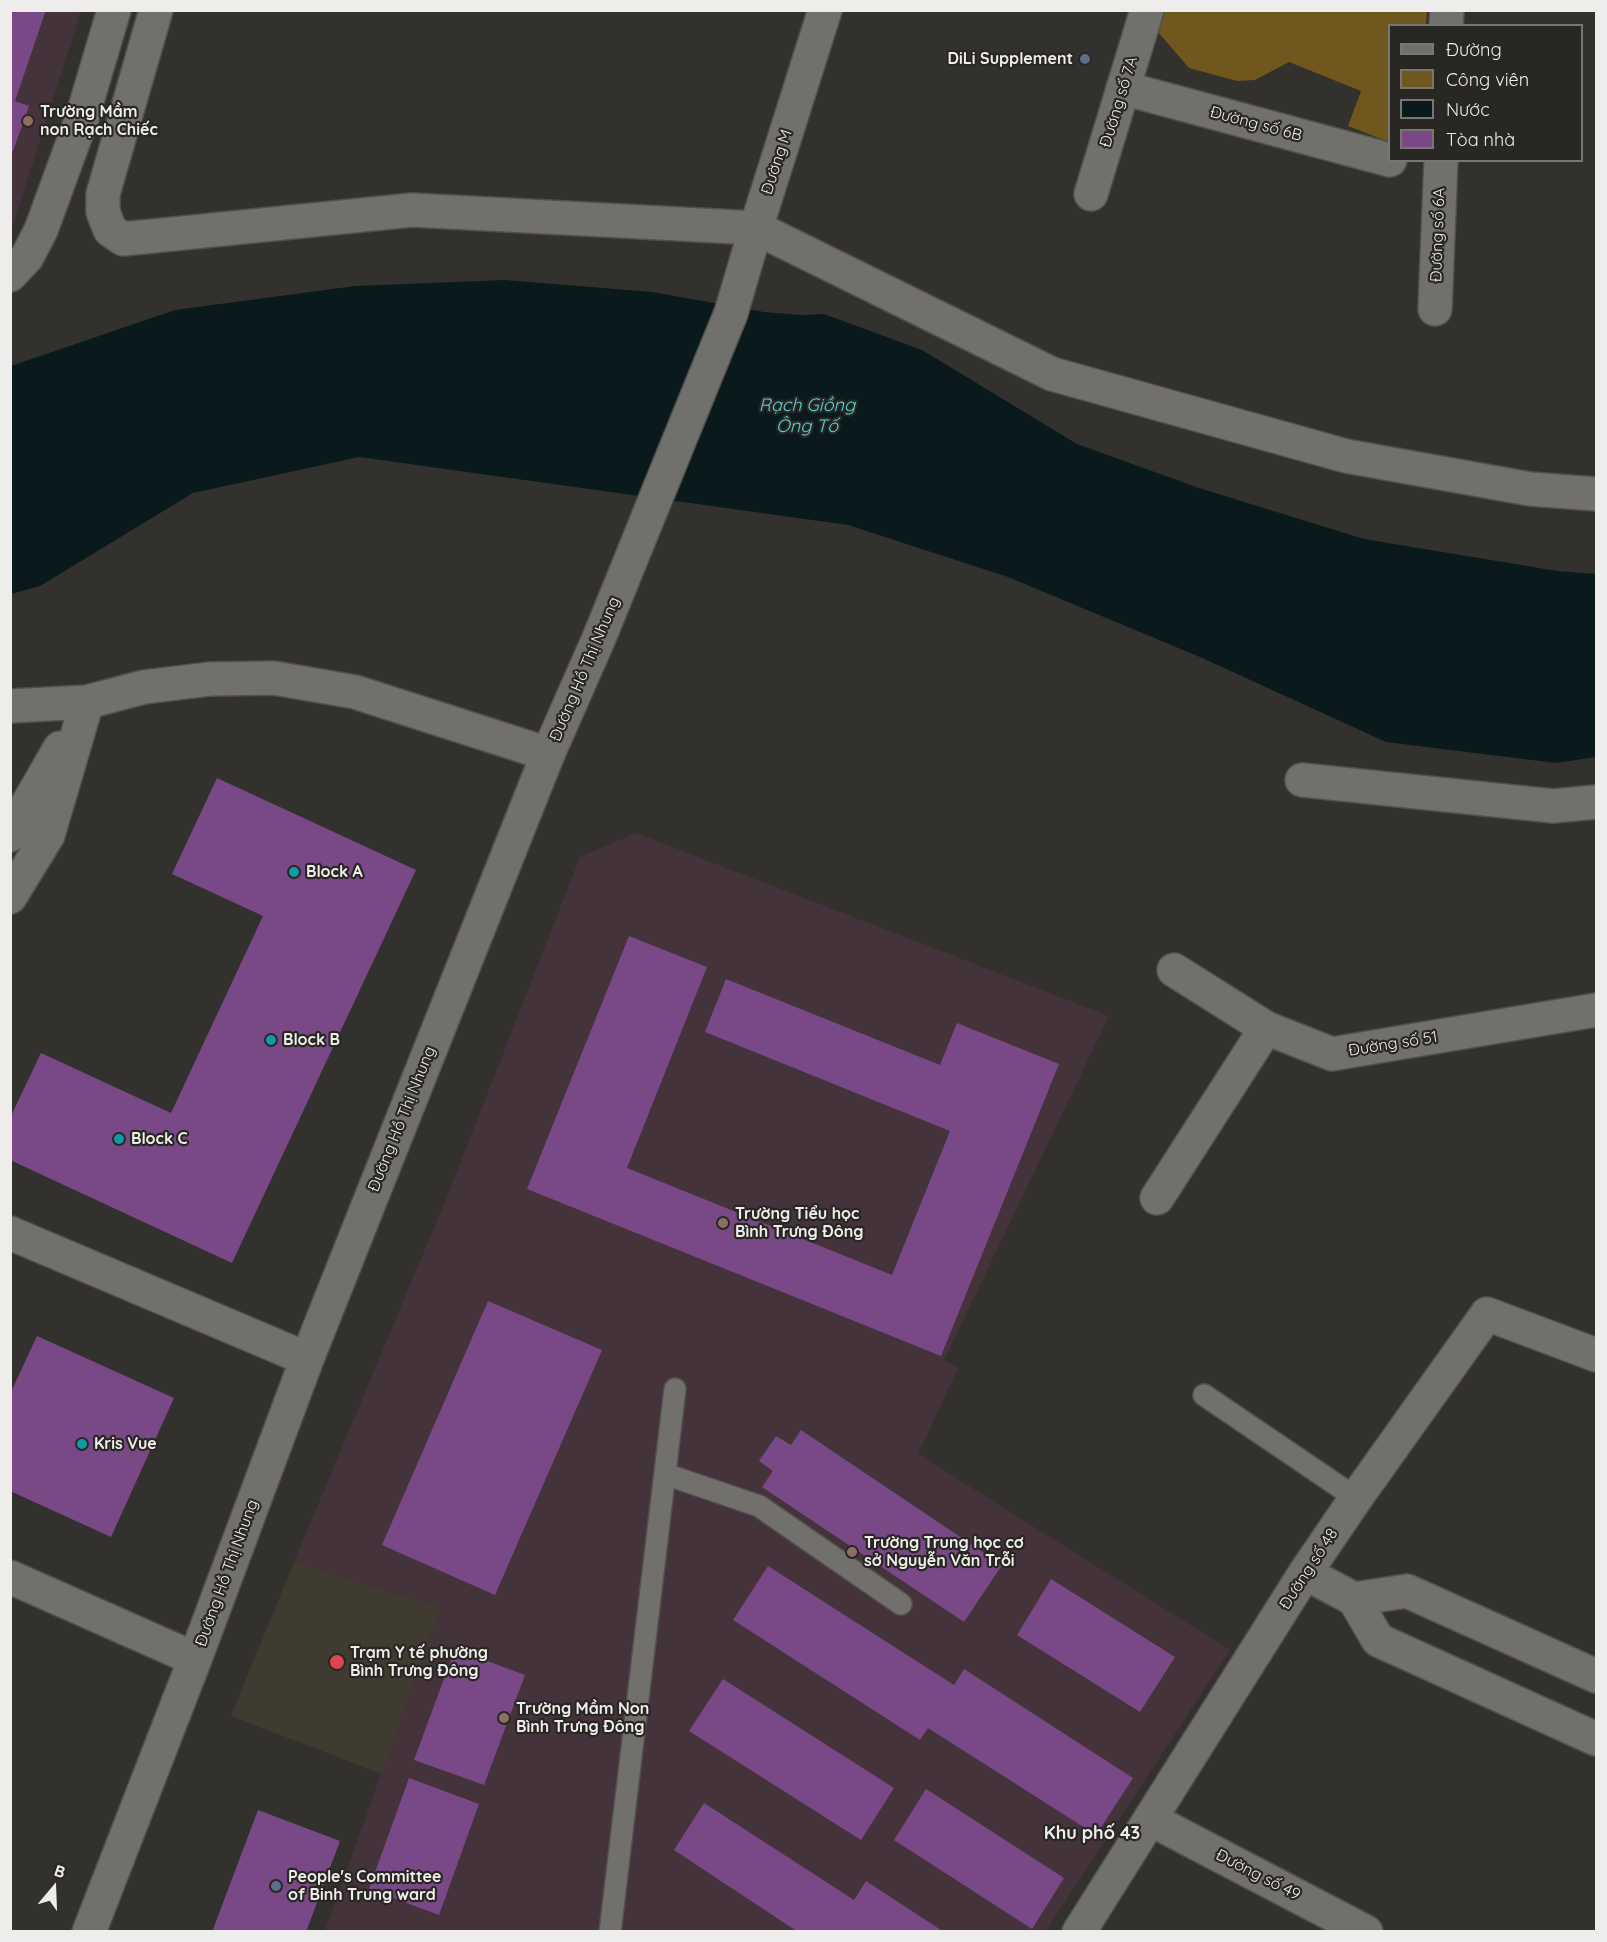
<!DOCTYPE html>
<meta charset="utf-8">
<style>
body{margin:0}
#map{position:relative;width:1607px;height:1942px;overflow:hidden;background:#33312d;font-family:Quicksand,sans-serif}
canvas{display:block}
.frame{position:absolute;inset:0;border:12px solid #efedeb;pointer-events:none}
.legend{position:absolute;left:1388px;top:24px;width:195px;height:138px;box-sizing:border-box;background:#292723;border:2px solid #787673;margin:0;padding:8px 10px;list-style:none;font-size:18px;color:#efedeb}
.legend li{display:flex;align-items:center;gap:12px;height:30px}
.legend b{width:30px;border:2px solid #787673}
.north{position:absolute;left:24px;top:1858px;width:60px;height:60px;-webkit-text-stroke:4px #292723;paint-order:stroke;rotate:19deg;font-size:16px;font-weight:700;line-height:24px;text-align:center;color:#efedeb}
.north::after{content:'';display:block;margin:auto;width:21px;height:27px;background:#efedeb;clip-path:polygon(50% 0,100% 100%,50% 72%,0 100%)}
</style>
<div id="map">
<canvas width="1607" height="1942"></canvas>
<div class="frame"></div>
<ul class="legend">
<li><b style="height:8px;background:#72706c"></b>Đường</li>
<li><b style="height:16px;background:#6f571d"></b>Công viên</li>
<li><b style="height:16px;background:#0a1a1c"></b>Nước</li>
<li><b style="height:16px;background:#794887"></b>Tòa nhà</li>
</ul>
<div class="north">B</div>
</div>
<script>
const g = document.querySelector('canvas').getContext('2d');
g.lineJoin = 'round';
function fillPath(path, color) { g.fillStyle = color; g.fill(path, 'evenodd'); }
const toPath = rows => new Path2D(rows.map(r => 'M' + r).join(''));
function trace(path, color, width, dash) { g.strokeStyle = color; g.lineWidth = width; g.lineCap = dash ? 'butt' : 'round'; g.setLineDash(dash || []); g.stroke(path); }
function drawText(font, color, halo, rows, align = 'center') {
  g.font = font + ' Quicksand,sans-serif'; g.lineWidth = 4.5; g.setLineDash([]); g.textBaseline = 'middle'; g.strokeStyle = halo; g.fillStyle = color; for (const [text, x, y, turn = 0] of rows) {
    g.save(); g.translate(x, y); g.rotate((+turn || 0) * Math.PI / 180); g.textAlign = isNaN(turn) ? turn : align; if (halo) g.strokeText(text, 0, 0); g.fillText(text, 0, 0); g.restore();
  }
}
const built = toPath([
 [294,1562,441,1607,382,1774,231,1716]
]);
const education = toPath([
 [11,11,81,11,11,232],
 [636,833,1109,1016,944,1360,958,1368,918,1454,1230,1650,1046,1931,325,1931,441,1607,294,1562,449,1192,580,857]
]);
const green = toPath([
 [1164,11,1427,11,1426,25,1390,26,1389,142,1348,126,1361,91,1289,62,1255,80,1237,81,1189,68,1158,32]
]);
const water = toPath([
 [505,280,652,292,764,312,802,315,824,314,922,350,1077,444,1199,488,1364,539,1557,571,1596,574,1596,757,1556,763,1386,742,1200,657,1008,577,848,525,359,457,193,493,40,586,11,594,11,366,175,310,355,286]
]);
const building = toPath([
 [10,10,46,10,15,101,29,106,13,151,10,150],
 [217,778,416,870,232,1263,10,1160,10,1118,41,1053,171,1113,263,916,172,874],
 [629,936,707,967,627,1168,892,1275,950,1131,705,1032,726,979,940,1065,957,1023,1059,1064,941,1356,527,1189],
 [488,1301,602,1350,495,1595,382,1545],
 [37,1336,174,1398,111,1537,10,1491,10,1394],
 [801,1430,1002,1565,964,1622,762,1487,773,1471,759,1461,776,1436,791,1445],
 [768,1566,954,1685,964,1669,1133,1778,1096,1835,928,1728,920,1740,733,1620],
 [1051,1579,1175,1657,1140,1712,1017,1635],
 [455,1649,525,1675,484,1785,414,1760],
 [723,1679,894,1788,861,1840,689,1731],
 [409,1778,479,1804,439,1915,369,1889],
 [926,1789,1064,1878,1032,1929,894,1840],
 [704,1803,854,1900,866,1881,944,1932,798,1932,674,1850],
 [258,1810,340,1841,306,1932,212,1932]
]);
const lane = toPath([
 [1204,1395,1356,1498],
 [665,1474,759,1506,901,1604],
 [610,1932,675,1389]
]);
const street = toPath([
 [156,10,103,194,103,212,110,230,123,239,412,210,756,228,1052,374,1346,456,1530,489,1596,494],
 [1446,26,1447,10],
 [1123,88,1390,160],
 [1091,194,1147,10],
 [10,275,27,257,41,230,82,118,114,10],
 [1435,309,1441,160],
 [10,706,87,702,144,687,210,679,274,678,355,692,548,754],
 [1302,780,1553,806,1596,802],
 [10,835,60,748],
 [10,897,48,835,87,702],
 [1174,970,1266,1028,1332,1054,1596,1010],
 [1157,1198,1266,1028],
 [10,1233,307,1359],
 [1305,1573,1354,1599],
 [10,1577,195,1659],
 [1354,1599,1378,1640,1596,1739],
 [1354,1599,1407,1591,1596,1676],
 [1150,1819,1366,1932],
 [89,1932,195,1659,307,1359,548,754,599,638,731,313,756,228,825,10],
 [1079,1932,1305,1573,1356,1498,1487,1314,1596,1355]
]);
const markers = [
 [1085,59,6,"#5c6f8a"],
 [28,121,6,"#8d6e63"],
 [294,872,6,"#0f9aa8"],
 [271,1040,6,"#0f9aa8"],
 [119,1139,6,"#0f9aa8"],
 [723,1223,6,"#8d6e63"],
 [82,1444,6,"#0f9aa8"],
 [852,1552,6,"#8d6e63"],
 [337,1662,8,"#e0444e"],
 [504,1718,6,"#8d6e63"],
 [276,1886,6,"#5c6f8a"]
];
const poiNames = [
 ["DiLi Supplement",1073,59,"right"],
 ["Trường Mầm",40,112],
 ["non Rạch Chiếc",40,130],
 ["Block A",306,872],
 ["Block B",283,1040],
 ["Block C",131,1139],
 ["Trường Tiểu học",735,1214],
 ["Bình Trưng Đông",735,1232],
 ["Kris Vue",94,1444],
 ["Trường Trung học cơ",864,1543],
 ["sở Nguyễn Văn Trỗi",864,1561],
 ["Trạm Y tế phường",350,1653],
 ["Bình Trưng Đông",350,1671],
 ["Trường Mầm Non",516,1709],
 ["Bình Trưng Đông",516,1727],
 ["People's Committee",288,1877],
 ["of Binh Trung ward",288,1895]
];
const streetNames = [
 ["Đường số 7A",1119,102,-73],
 ["Đường số 6B",1256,124,15],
 ["Đường M",777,162,-72],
 ["Đường số 6A",1438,235,-88],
 ["Đường Hồ Thị Nhung",585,669,-67],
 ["Đường số 51",1393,1044,-9],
 ["Đường Hồ Thị Nhung",402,1119,-68],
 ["Đường số 48",1309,1569,-57],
 ["Đường Hồ Thị Nhung",227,1573,-70],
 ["Đường số 49",1258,1875,27]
];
const waterNames = [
 ["Rạch Giồng",807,406],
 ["Ông Tố",807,427]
];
const neighbourhoodNames = [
 ["Khu phố 43",1092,1834]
];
fillPath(built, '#3f3b31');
fillPath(education, '#45333b');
fillPath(green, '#6f571d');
fillPath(water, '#0a1a1c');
fillPath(building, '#794887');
trace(lane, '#52504d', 24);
trace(street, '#52504d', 36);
trace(lane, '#72706c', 21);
trace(street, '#72706c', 33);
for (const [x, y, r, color] of markers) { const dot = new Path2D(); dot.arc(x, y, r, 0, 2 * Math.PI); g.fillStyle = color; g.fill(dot); trace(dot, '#292723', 2); }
drawText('bold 16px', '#efedeb', '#292723', poiNames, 'left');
drawText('16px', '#efedeb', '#292723', streetNames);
drawText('italic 18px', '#52d4df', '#292723', waterNames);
drawText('bold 18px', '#efedeb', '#292723', neighbourhoodNames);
</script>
